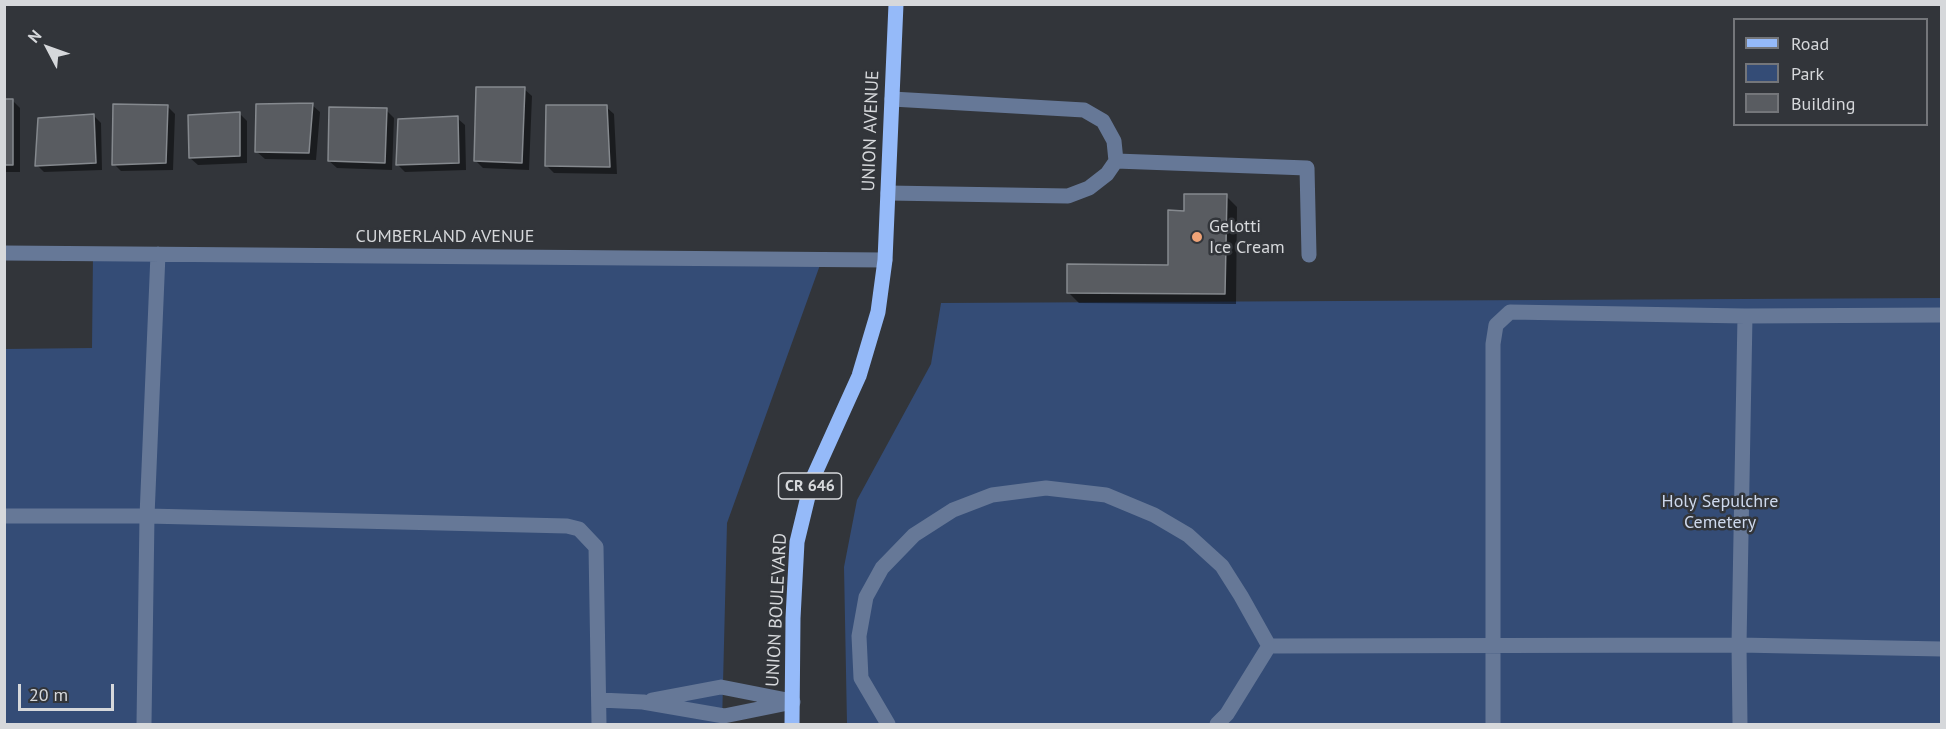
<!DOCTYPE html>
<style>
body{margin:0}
#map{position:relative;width:1946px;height:729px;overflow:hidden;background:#32353a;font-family:"PT Sans",sans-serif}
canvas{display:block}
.frame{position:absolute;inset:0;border:6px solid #d6d8db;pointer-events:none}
.legend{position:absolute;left:1733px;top:18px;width:195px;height:108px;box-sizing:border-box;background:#32353a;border:2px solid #74767a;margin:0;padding:8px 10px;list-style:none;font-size:18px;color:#d6d8db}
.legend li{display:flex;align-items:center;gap:12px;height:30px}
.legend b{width:30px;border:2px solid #74767a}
.north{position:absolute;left:18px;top:18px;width:60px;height:60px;-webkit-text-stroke:4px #32353a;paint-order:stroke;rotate:311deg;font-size:16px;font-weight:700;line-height:24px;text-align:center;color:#d6d8db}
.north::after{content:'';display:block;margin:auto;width:21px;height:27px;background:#d6d8db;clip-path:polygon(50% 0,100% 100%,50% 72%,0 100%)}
.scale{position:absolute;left:18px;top:684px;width:96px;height:27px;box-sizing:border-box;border:3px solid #d6d8db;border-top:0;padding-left:8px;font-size:18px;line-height:21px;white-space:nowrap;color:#d6d8db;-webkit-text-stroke:4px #32353a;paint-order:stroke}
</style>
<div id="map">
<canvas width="1946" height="729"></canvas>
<div class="frame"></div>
<ul class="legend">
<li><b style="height:8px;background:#95baf9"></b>Road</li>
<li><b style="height:16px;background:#344c76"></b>Park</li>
<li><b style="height:16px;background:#595c61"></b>Building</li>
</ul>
<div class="north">N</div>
<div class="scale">20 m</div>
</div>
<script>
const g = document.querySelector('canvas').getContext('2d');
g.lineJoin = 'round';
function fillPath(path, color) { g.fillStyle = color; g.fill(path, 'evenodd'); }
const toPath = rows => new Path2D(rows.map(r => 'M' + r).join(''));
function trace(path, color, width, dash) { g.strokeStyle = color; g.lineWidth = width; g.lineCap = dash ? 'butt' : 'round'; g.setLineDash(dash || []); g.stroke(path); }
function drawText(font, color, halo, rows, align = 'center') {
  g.font = font + ' "PT Sans",sans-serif'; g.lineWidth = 5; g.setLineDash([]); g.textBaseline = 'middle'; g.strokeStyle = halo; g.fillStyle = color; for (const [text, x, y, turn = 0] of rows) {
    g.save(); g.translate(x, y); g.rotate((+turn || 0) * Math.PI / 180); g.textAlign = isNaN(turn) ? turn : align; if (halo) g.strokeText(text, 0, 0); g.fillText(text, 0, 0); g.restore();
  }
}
const green = toPath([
 [93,254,820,265,727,523,722,724,5,724,4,349,92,348],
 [1941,298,1941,724,847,724,844,567,857,500,931,364,941,303]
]);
const shadow = toPath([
 [524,89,532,96,529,170,483,168,476,161],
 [12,100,20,108,20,172,4,172,4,101],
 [312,105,320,112,316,160,265,159,257,152],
 [167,106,175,114,173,170,121,171,114,164],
 [606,107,614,114,617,174,554,173,547,166],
 [386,110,394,118,392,170,337,168,329,161],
 [239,113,247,121,247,163,198,165,190,158],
 [93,115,101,123,102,170,44,172,37,165],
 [457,118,465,125,466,170,405,172,398,165],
 [1226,196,1237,207,1236,304,1079,303,1068,292,1169,267,1185,212]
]);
const building = toPath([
 [476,87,525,87,522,163,474,161,476,87],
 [4,99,13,99,13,165,4,165,4,99],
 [313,103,309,153,255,152,256,104,313,103],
 [113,104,168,105,166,163,112,165,113,104],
 [546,105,607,105,610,167,545,166,546,105],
 [329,107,387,108,385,163,328,161,329,107],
 [240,112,240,156,189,158,188,115,240,112],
 [94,114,96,163,35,166,38,118,94,114],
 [458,116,459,163,396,165,398,119,458,116],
 [1184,194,1227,194,1225,294,1067,293,1067,264,1168,265,1168,210,1184,211,1184,194]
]);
const minor = toPath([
 [1116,161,1307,168,1309,255],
 [888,193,1068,196,1089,188,1107,174,1116,161,1114,141,1103,121,1084,110,892,99],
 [4,253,885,260],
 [4,516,147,516,158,254],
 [1269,646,1739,645,1942,649],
 [600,700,643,702,724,716,793,702],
 [652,700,721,687,787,700],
 [144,724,147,516,567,526,579,529,596,547,599,724],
 [888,724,861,678,859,636,866,597,882,568,914,535,953,510,992,495,1046,488,1106,495,1154,515,1188,535,1222,566,1241,596,1269,646],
 [1217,724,1227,714,1269,646],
 [1493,724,1493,344,1496,325,1510,312,1745,316,1942,315],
 [1740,724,1739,645,1745,316]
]);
const major = toPath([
 [792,724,793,618,797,542,812,480,859,376,878,312,885,260,896,4]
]);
const markers = [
 [1197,237,6,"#efa377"]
];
const shields = [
 [810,486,63]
];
const shieldNames = [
 ["CR 646",810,486]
];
const streetNames = [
 ["UNION AVENUE",871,131,-88],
 ["CUMBERLAND AVENUE",445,237],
 ["UNION BOULEVARD",777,610,-87]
];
const poiNames = [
 ["Gelotti",1209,227],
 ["Ice Cream",1209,248]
];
const parkNames = [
 ["Holy Sepulchre",1720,502],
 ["Cemetery",1720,523]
];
fillPath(green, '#344c76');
fillPath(shadow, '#0007');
fillPath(building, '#595c61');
trace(building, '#85898e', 1.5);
trace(minor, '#667897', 15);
trace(major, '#95baf9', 15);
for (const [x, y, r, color] of markers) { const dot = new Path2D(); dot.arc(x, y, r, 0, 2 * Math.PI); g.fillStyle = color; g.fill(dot); trace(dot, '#32353a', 2); }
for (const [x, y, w] of shields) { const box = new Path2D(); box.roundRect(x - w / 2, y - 13, w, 26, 4.5); g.fillStyle = '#32353a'; g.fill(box); trace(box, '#d6d8db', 1.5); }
drawText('bold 16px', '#d6d8db', null, shieldNames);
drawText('18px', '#d6d8db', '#32353a', streetNames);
drawText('18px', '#d6d8db', '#32353a', poiNames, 'left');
drawText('18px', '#ced9ed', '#32353a', parkNames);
</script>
